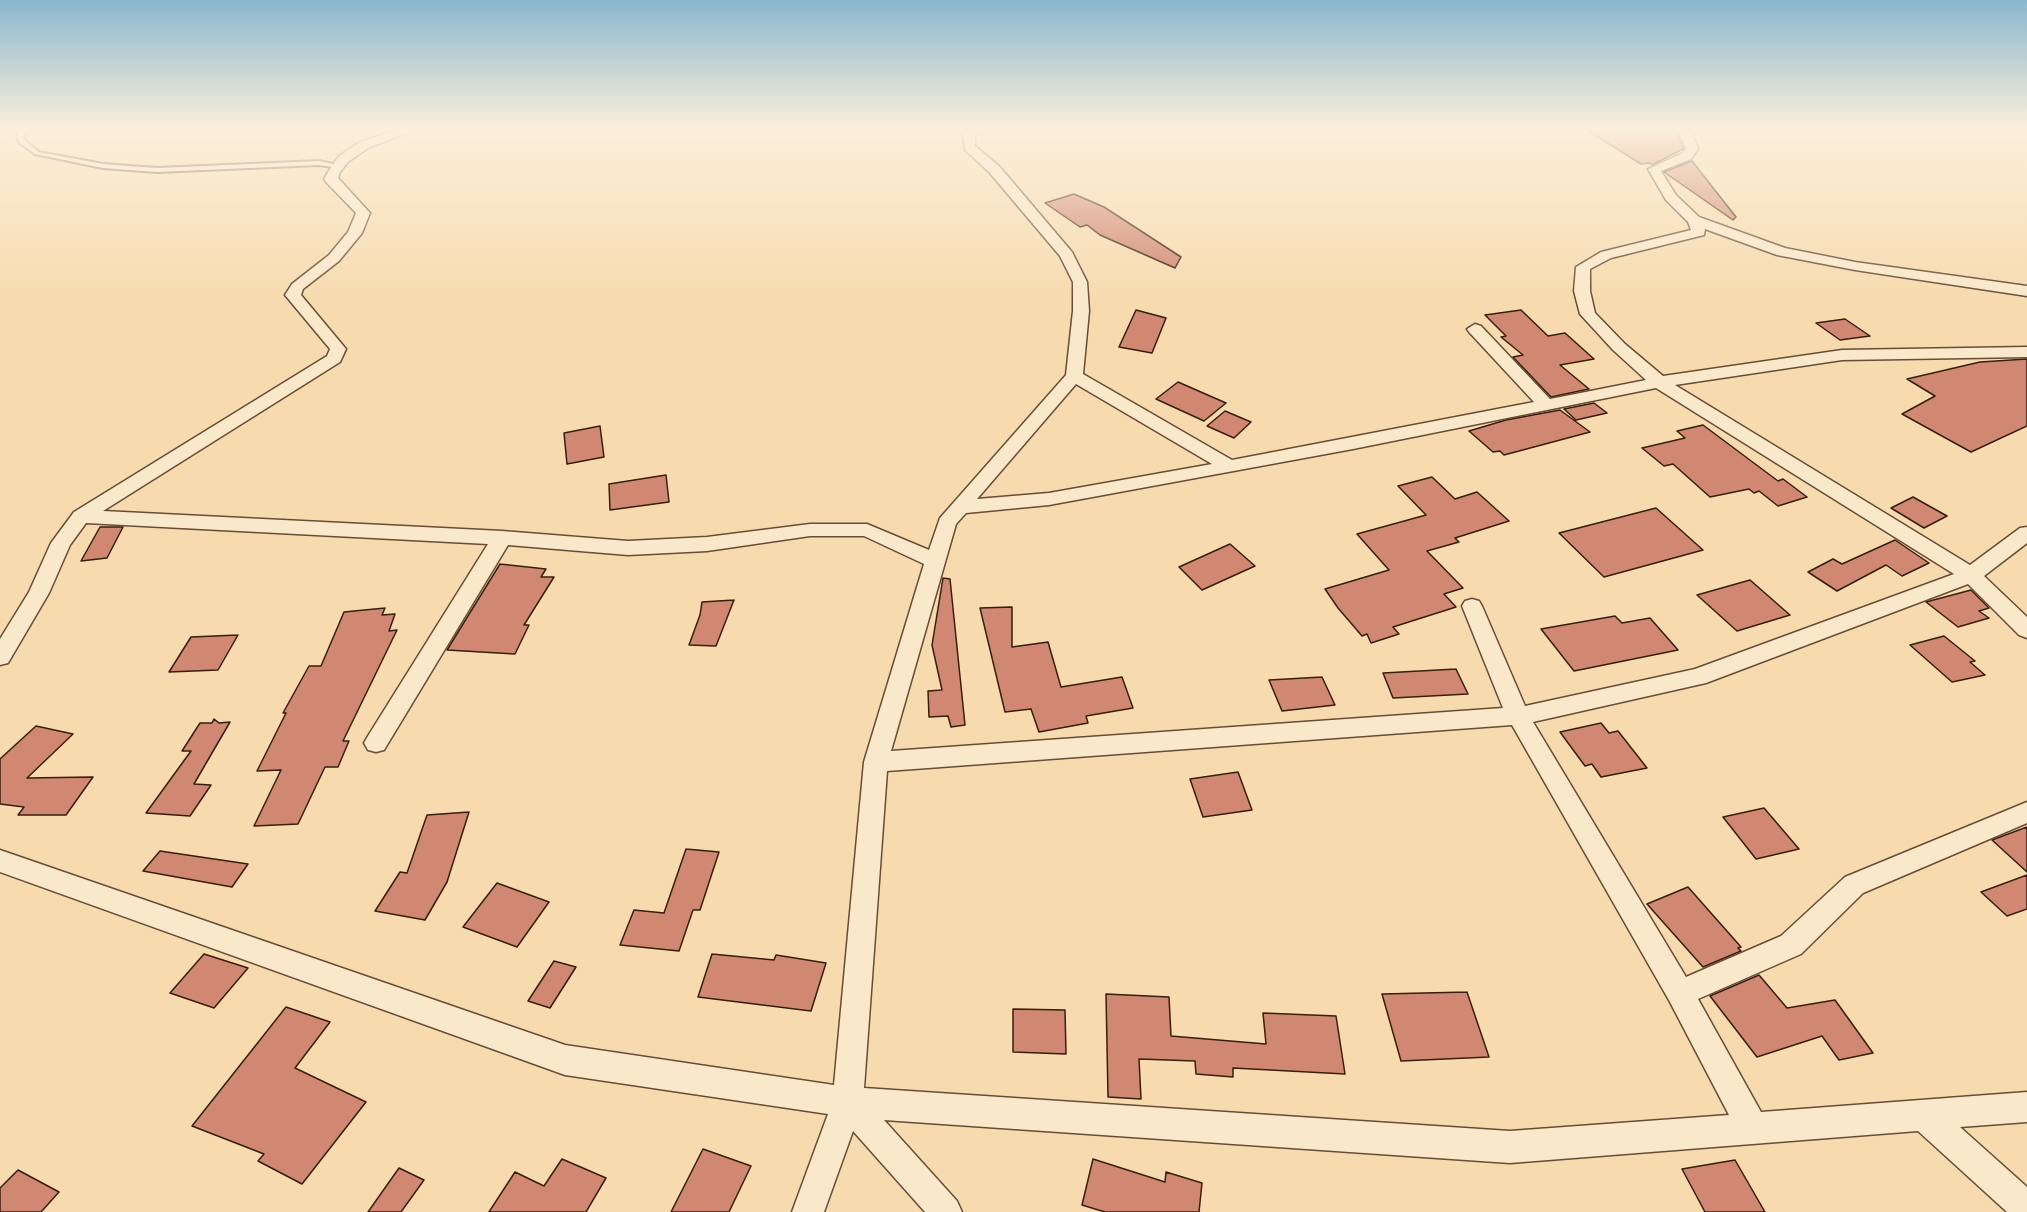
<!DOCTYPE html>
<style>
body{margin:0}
canvas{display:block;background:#f7dbaf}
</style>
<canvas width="2027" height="1212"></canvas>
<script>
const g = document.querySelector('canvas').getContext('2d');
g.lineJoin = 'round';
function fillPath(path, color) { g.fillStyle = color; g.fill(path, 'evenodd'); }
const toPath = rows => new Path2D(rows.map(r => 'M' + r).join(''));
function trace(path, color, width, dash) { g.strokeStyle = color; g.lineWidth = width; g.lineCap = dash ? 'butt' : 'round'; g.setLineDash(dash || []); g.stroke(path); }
const building = toPath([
 [1587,130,1677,130,1683,149,1652,165,1649,163,1641,164,1587,130],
 [1692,161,1736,217,1733,220,1664,172,1692,161],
 [1074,194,1104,207,1181,257,1175,268,1100,235,1087,225,1080,227,1045,203,1074,194],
 [1136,310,1166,318,1152,353,1119,347,1136,310],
 [1521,310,1548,336,1565,333,1594,359,1560,365,1589,389,1551,397,1513,357,1523,355,1501,337,1506,336,1485,315,1521,310],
 [1845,319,1870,336,1840,340,1816,323,1845,319],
 [2027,359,2027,426,1971,452,1902,414,1935,396,1907,379,1980,362,2027,359],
 [1178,382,1226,403,1204,421,1156,399,1178,382],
 [1594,403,1607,413,1576,420,1564,409,1594,403],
 [1560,410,1590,432,1504,455,1500,451,1493,452,1469,431,1506,420,1560,410],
 [1225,411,1251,422,1234,438,1207,426,1225,411],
 [1703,425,1778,481,1783,479,1807,497,1778,506,1759,491,1754,493,1749,489,1710,497,1673,464,1664,466,1642,448,1685,438,1677,431,1703,425],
 [600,426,604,457,567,464,564,433,600,426],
 [666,475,669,502,610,510,609,484,666,475],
 [1432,477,1455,499,1477,492,1509,521,1455,538,1459,542,1427,551,1463,588,1444,594,1456,607,1393,627,1399,634,1371,643,1367,634,1362,636,1338,608,1325,589,1389,570,1357,534,1426,515,1398,486,1432,477],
 [1913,497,1947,516,1924,528,1891,508,1913,497],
 [1656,508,1703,550,1604,577,1559,533,1656,508],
 [100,527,123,527,107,558,81,561,100,527],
 [1895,540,1929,563,1902,576,1886,565,1837,591,1808,572,1833,559,1842,564,1895,540],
 [1230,544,1255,566,1202,590,1179,567,1230,544],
 [500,564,546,569,541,577,554,577,524,625,529,625,515,654,447,650,500,564],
 [943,578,950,579,965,725,951,727,948,716,929,717,928,691,942,690,932,645,943,578],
 [1750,580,1790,615,1737,631,1697,595,1750,580],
 [1971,590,1989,608,1979,611,1989,618,1958,627,1926,602,1971,590],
 [734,600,716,646,689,645,700,615,702,602,734,600],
 [1012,607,1012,647,1048,642,1061,687,1122,677,1133,708,1086,716,1088,723,1039,732,1031,709,1005,712,980,608,1012,607],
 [385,608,382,615,395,614,389,631,397,630,343,741,349,741,338,767,325,767,298,824,254,826,281,770,257,771,286,713,283,713,309,666,321,666,344,612,385,608],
 [1615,616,1622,623,1650,618,1678,650,1574,671,1541,629,1615,616],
 [238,635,218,670,169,672,191,637,238,635],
 [1944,636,1975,661,1970,662,1985,675,1952,682,1910,645,1944,636],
 [1456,669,1468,694,1393,698,1383,673,1456,669],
 [1322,677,1335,705,1282,711,1269,680,1322,677],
 [214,719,219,723,230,722,194,784,211,785,190,816,146,813,191,751,182,751,200,723,212,723,214,719],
 [1601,723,1609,733,1618,731,1647,768,1601,777,1592,764,1585,766,1560,732,1601,723],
 [36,726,73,734,27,778,93,777,66,815,18,815,24,807,0,804,0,759,36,726],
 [1238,772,1252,810,1203,817,1190,779,1238,772],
 [1764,808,1799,849,1756,859,1723,817,1764,808],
 [469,812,447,882,425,920,375,911,400,872,407,873,427,815,469,812],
 [2027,827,2027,872,1992,840,2027,827],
 [686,849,719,852,700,910,693,910,679,951,620,945,634,910,664,913,686,849],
 [160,851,248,864,232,887,143,871,160,851],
 [2027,875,2027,909,2007,916,1981,892,2027,875],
 [497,883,549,902,517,947,463,927,497,883],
 [1688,887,1741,947,1738,948,1741,951,1703,967,1647,904,1688,887],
 [204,954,248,968,214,1008,170,993,204,954],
 [712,954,774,960,776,955,826,963,811,1011,698,997,712,954],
 [554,961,576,967,550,1008,528,1001,554,961],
 [1759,975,1787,1008,1835,1000,1873,1053,1839,1060,1822,1036,1757,1057,1710,996,1759,975],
 [1467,992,1489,1057,1401,1061,1382,994,1467,992],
 [1106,994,1169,997,1171,1036,1266,1044,1263,1013,1336,1016,1345,1074,1233,1068,1233,1077,1196,1074,1195,1061,1139,1059,1141,1099,1108,1097,1106,994],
 [286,1007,330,1022,295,1068,366,1102,302,1184,258,1161,264,1154,192,1126,286,1007],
 [1013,1009,1065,1010,1066,1054,1013,1052,1013,1009],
 [703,1149,751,1166,729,1212,671,1212,703,1149],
 [562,1159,606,1178,586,1212,489,1212,515,1172,544,1186,562,1159],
 [1093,1159,1165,1182,1166,1172,1202,1183,1199,1212,1105,1212,1082,1205,1093,1159],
 [1735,1160,1765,1212,1705,1212,1682,1169,1735,1160],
 [399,1168,424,1180,401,1212,368,1212,399,1168],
 [18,1170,59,1192,41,1212,0,1212,0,1188,18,1170]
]);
const lane = toPath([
 [20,130,26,130,23,137,26,142,39,152,103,164,157,168,319,161,342,166,339,168,319,165,157,172,103,168,35,154,20,143,17,137,20,130]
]);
const street = toPath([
 [397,130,414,130,368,148,348,162,340,172,338,178,370,213,362,233,339,261,303,289,301,295,346,349,340,362,103,511,502,531,628,541,707,537,810,524,867,524,929,550,940,518,1066,375,1073,311,1073,282,1060,256,989,172,965,150,963,133,966,130,981,130,975,135,975,146,999,166,1072,252,1087,282,1089,311,1083,374,1232,460,1534,402,1469,332,1467,329,1475,324,1481,326,1550,399,1646,380,1613,350,1580,314,1574,291,1576,267,1601,252,1691,230,1688,222,1666,200,1648,169,1683,153,1686,149,1679,130,1691,130,1698,149,1691,159,1661,171,1676,195,1699,217,1785,248,1855,262,2027,286,2027,296,1855,270,1777,255,1705,229,1704,235,1611,258,1590,269,1590,291,1595,313,1625,344,1663,376,1842,350,2027,347,2027,357,1842,360,1675,385,1970,565,2020,528,2027,527,2027,543,1984,576,2027,617,2027,638,2019,635,1968,584,1706,683,1533,722,1686,977,1781,936,1845,877,2027,802,2027,823,1863,893,1801,954,1698,999,1761,1112,2027,1092,2027,1122,1960,1127,2027,1187,2027,1212,2007,1212,1918,1131,1510,1163,884,1120,957,1201,962,1212,925,1212,853,1131,824,1212,792,1212,828,1114,565,1075,0,872,0,850,565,1045,834,1085,864,762,924,564,864,536,810,536,707,551,628,555,508,545,384,750,376,752,368,750,364,743,368,736,488,544,86,523,70,545,49,593,8,663,0,665,0,639,29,592,51,543,74,512,327,356,330,349,285,295,292,284,329,255,348,232,356,213,326,182,324,179,328,172,339,156,360,142,397,130],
 [1076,384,1212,464,1049,493,977,499,1076,384],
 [1656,388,1954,574,1695,669,1525,706,1482,606,1479,601,1472,599,1465,601,1462,606,1503,708,891,751,956,524,966,513,1049,505,1353,449,1656,388],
 [1512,725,1670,1002,1729,1115,1510,1131,864,1088,887,771,1512,725]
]);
fillPath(building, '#d18872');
trace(building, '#371e0f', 1.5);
trace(lane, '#674d37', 4);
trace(street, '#674d37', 3);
fillPath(lane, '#fae8cb');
fillPath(street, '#fae8cb');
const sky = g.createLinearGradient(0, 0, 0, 299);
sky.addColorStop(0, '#8ab7ce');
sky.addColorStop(0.43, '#fbefdb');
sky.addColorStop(1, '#fbefdb00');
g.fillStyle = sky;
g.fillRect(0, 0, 2027, 299);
</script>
